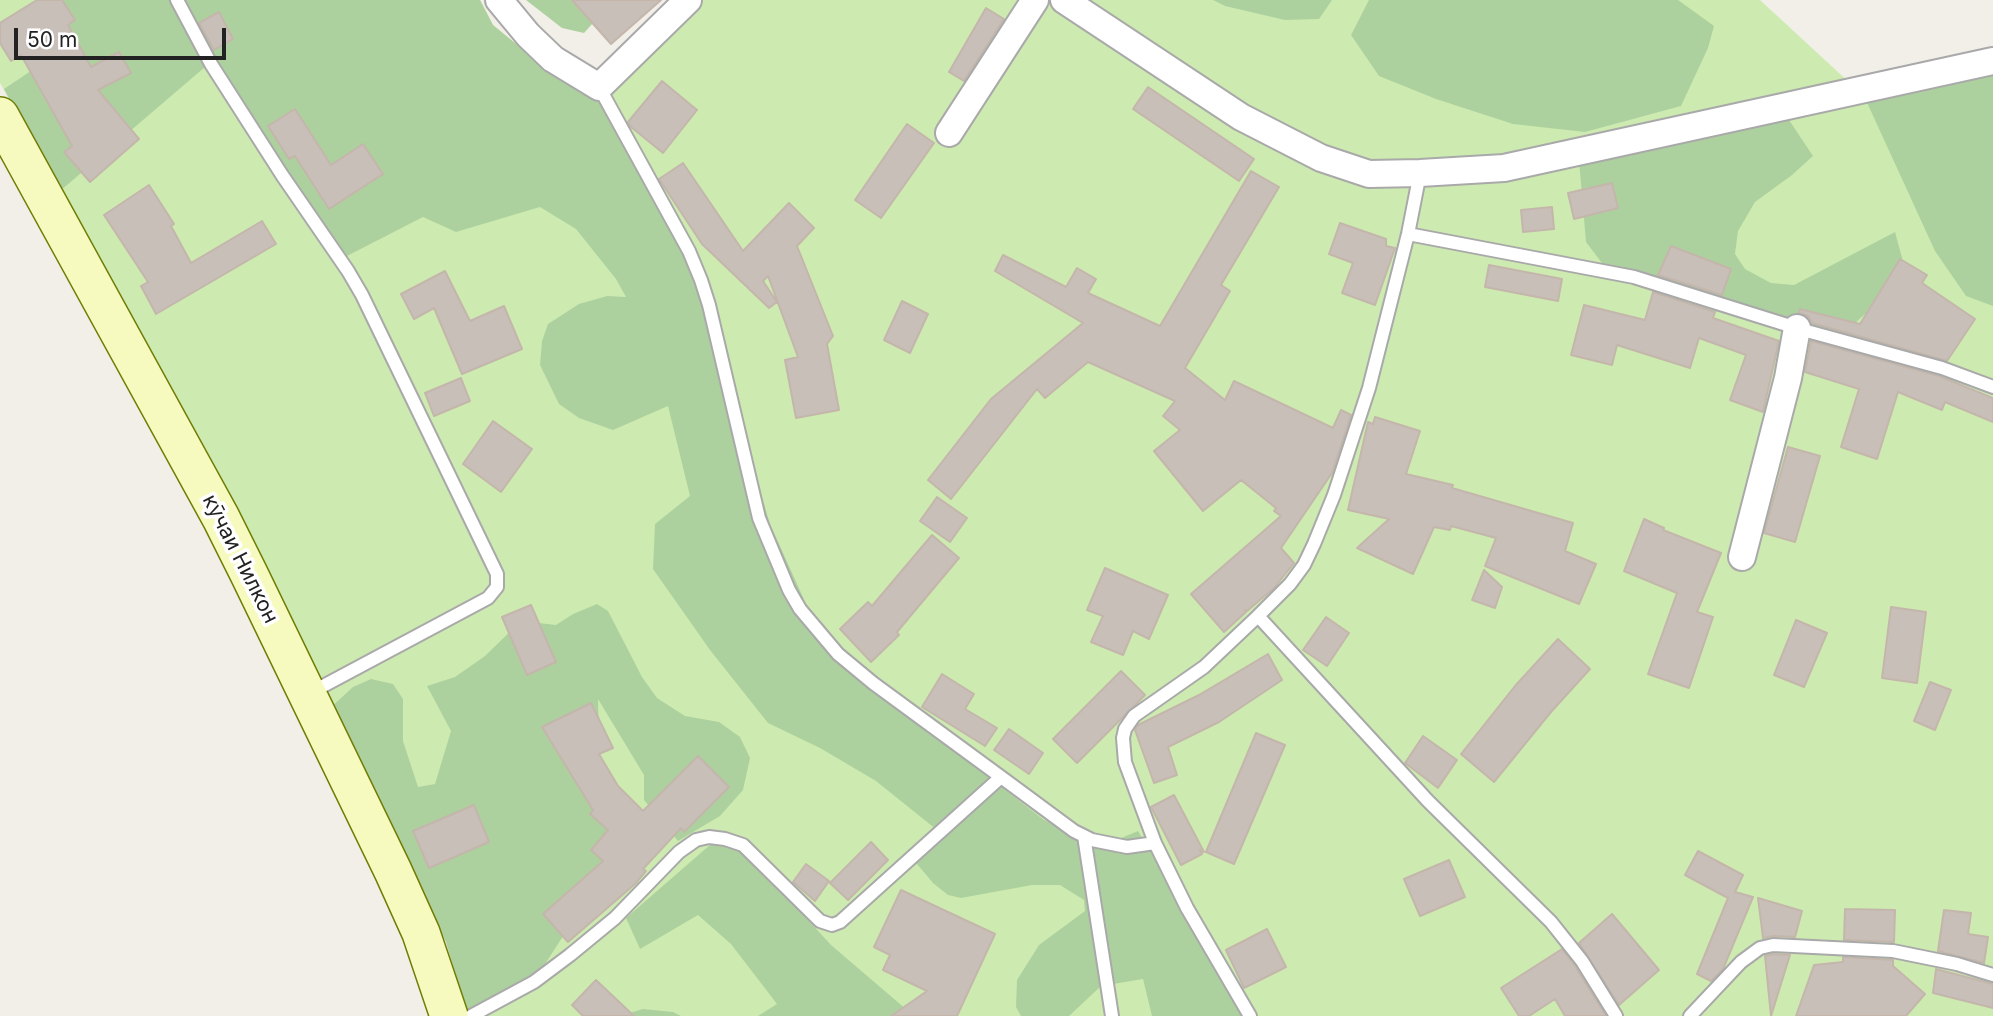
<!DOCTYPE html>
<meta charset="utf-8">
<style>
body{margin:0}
#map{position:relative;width:1993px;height:1016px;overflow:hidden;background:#f2efe9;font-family:Inter,sans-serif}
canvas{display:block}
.scale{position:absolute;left:14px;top:28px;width:212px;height:32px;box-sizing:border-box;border:4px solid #222;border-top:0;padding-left:9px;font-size:21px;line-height:24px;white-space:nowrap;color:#222;-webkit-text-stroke:5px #fff;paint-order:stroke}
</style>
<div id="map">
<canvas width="1993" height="1016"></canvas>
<div class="scale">50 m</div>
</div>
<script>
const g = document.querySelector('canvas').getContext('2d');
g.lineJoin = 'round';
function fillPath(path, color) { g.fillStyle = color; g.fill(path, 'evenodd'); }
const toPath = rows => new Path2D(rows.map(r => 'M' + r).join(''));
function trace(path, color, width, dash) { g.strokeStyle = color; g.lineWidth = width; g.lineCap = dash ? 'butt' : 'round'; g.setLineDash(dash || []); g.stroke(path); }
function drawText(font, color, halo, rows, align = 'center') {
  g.font = font + ' Inter,sans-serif'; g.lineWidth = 7; g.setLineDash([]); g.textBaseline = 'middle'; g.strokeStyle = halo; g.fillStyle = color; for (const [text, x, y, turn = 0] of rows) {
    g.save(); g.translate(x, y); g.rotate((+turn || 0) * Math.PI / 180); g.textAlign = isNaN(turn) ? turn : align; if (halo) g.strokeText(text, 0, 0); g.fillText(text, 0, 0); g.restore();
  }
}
const grass = toPath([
 [0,0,480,0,493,25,549,71,600,88,689,0,1760,0,1864,96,1993,67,1993,1016,468,1016,446,942,182,412,0,83]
]);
const forest = toPath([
 [38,0,480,0,493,25,549,71,600,88,670,227,711,289,731,394,770,524,815,624,868,676,943,732,987,776,1044,820,1102,846,1138,831,1249,1016,1152,1016,1143,979,1101,986,1069,1016,1021,1016,1016,1007,1017,980,1039,945,1085,911,1084,900,1060,885,1032,885,961,898,948,895,933,883,912,858,937,830,876,781,820,748,768,723,710,650,653,569,655,524,690,496,668,406,613,430,579,418,559,404,540,365,542,341,548,324,579,304,607,296,626,297,616,279,576,229,540,207,456,232,423,217,345,257,228,90,212,61,60,191,4,89,65,48],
 [526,0,596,0,593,23,584,33,562,28],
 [1213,0,1332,0,1319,19,1285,20,1225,6],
 [1369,0,1678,0,1714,26,1708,48,1681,106,1585,132,1513,124,1436,99,1379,76,1351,35],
 [1993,67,1993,306,1966,296,1935,251,1864,96],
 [1785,114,1813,156,1792,175,1755,202,1738,231,1735,254,1745,269,1771,283,1794,285,1895,232,1907,276,1834,342,1611,275,1586,242,1579,160],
 [597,604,608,611,642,677,657,698,685,716,719,722,740,737,750,758,743,790,720,816,678,841,644,800,644,775,598,699,600,782,637,841,576,916,538,975,467,1014,446,942,329,709,353,687,371,679,393,684,403,699,403,741,418,787,435,784,451,731,427,686,455,677,485,656,521,621,556,625,573,614],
 [726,831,831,945,914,1016,758,1016,777,1004,731,944,698,915,640,949,626,918],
 [643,1009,673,1012,681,1016,619,1016]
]);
const building = toPath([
 [37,0,62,0,75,20,68,25,91,67,119,52,131,73,98,90,139,139,90,182,64,152,72,146,21,55,11,61,0,43,0,23,37,0],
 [572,0,661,0,611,44,572,0],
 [986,8,1004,19,964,81,949,72,986,8],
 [219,12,233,39,214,50,199,23,219,12],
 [662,81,697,110,663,153,631,127,628,122,662,81],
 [1148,87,1254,159,1239,181,1133,109,1148,87],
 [295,109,331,165,363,144,383,174,329,209,295,156,289,159,268,126,295,109],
 [907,124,934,143,881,218,855,200,907,124],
 [683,163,743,251,789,203,814,228,797,246,833,336,827,344,839,410,796,418,785,360,798,357,768,276,763,281,777,302,769,308,702,244,659,179,683,163],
 [1251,171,1279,187,1221,285,1230,291,1185,368,1225,400,1234,381,1333,428,1341,410,1351,415,1332,473,1281,548,1294,563,1274,588,1247,611,1245,610,1246,612,1224,632,1191,594,1281,516,1274,511,1276,508,1241,480,1203,511,1154,451,1180,430,1163,416,1175,401,1088,362,1045,398,1037,389,951,499,928,480,991,399,1083,323,995,271,1003,255,1066,287,1077,268,1096,279,1088,293,1160,326,1251,171],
 [1612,183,1618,208,1574,219,1568,193,1612,183],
 [149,185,174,224,171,226,191,263,262,221,276,244,156,314,141,286,148,282,104,215,149,185],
 [1552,207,1554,229,1523,232,1521,210,1552,207],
 [1340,223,1386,239,1386,246,1395,248,1375,305,1342,293,1353,263,1329,254,1340,223],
 [1671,246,1731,269,1722,295,1658,275,1671,246],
 [1900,259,1927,275,1922,283,1975,319,1947,361,1812,323,1808,316,1799,313,1800,309,1860,324,1900,259],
 [1489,265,1562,279,1558,301,1485,287,1489,265],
 [445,271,470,321,504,306,522,349,462,374,434,308,414,319,401,294,445,271],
 [1653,292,1715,312,1713,318,1779,341,1763,412,1730,400,1746,355,1699,338,1690,368,1617,345,1612,365,1571,355,1584,305,1645,320,1653,292],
 [902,301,928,314,910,353,884,340,902,301],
 [1811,341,1939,376,1993,398,1993,422,1945,402,1942,410,1898,392,1877,459,1841,447,1859,389,1805,372,1811,341],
 [461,378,470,401,434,416,425,393,461,378],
 [1375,417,1420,431,1406,474,1453,485,1452,488,1573,523,1565,551,1596,564,1579,604,1485,566,1496,538,1451,526,1450,530,1434,527,1413,574,1357,548,1389,519,1348,510,1368,422,1373,424,1375,417],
 [493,421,532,449,501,492,463,464,493,421],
 [1788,447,1820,456,1795,542,1764,533,1788,447],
 [937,497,967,518,950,542,920,521,937,497],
 [1644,519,1664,528,1663,530,1721,553,1697,612,1713,617,1689,688,1648,674,1677,593,1624,571,1644,519],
 [932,535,959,558,897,632,899,635,871,662,840,629,868,602,872,606,932,535],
 [1105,568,1168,595,1149,639,1133,631,1123,655,1091,642,1103,616,1087,610,1105,568],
 [1484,570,1502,587,1495,608,1472,600,1484,570],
 [531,605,556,662,527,675,502,617,531,605],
 [1891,607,1926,612,1917,683,1882,678,1891,607],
 [1326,617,1349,633,1327,666,1303,650,1326,617],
 [1796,620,1827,633,1804,687,1774,675,1796,620],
 [1558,639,1590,669,1551,712,1494,782,1461,754,1515,686,1558,639],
 [1268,654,1282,680,1219,722,1168,747,1177,775,1154,783,1135,730,1138,725,1199,695,1268,654],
 [1121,671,1145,695,1077,763,1053,739,1121,671],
 [942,674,974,694,965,709,997,728,985,746,922,707,942,674],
 [1930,682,1951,690,1935,730,1914,721,1930,682],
 [591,703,613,748,599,754,618,786,643,811,698,756,729,787,684,832,681,828,643,869,646,871,635,884,568,942,543,914,603,861,591,850,608,830,590,814,593,810,542,727,591,703],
 [1009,729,1043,753,1029,774,994,750,1009,729],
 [1256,733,1285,745,1234,864,1206,852,1256,733],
 [1423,736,1457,760,1438,788,1405,763,1423,736],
 [1174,795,1204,852,1200,850,1202,854,1181,865,1151,807,1174,795],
 [474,805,489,842,429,868,413,831,474,805],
 [871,842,888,860,848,900,830,883,871,842],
 [1698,851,1743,875,1735,892,1753,897,1723,969,1711,981,1697,974,1728,898,1685,875,1698,851],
 [1449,860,1465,897,1420,916,1404,879,1449,860],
 [806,864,829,881,815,901,793,882,806,864],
 [901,890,995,934,957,1016,891,1016,927,991,883,970,890,955,874,947,901,890],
 [1758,898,1802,911,1795,937,1773,936,1763,938,1758,898],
 [1845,909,1895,910,1894,942,1844,940,1845,909],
 [1944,910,1971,913,1968,934,1988,937,1984,963,1938,951,1944,910],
 [1612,914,1659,970,1619,1005,1579,943,1612,914],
 [1267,929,1286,967,1244,988,1226,950,1267,929],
 [1562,949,1575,966,1606,1016,1565,1016,1555,999,1529,1016,1519,1016,1501,988,1562,949],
 [1774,954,1790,955,1771,1016,1765,956,1774,954],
 [1843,957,1893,960,1893,966,1925,994,1906,1016,1796,1016,1814,965,1843,962,1843,957],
 [1936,969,1993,984,1993,1008,1933,993,1936,969],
 [596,980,634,1016,583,1016,572,1005,596,980]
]);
const lane = toPath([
 [177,0,211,64,282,175,348,271,362,295,497,574,497,587,488,598,310,693],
 [599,87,689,251,701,280,709,305,759,518,789,590,800,609,838,654,873,683,1001,777],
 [1420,173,1408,234,1369,388,1334,495,1314,544,1304,565,1290,584,1258,616,1428,801,1551,922,1582,961,1616,1016],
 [1408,234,1634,277,1803,330,1942,368,1993,387],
 [1084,836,1112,1016],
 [471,1016,534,982,570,955,615,918,679,852,696,840,709,837,725,839,743,845,820,921,832,925,840,922,1001,777,1074,831,1092,840,1127,847,1155,843],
 [1250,1016,1187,908,1155,843,1125,762,1123,738,1125,729,1134,716,1204,667,1258,616],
 [1690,1016,1741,962,1760,948,1773,945,1893,951,1957,964,1993,975]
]);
const street = toPath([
 [499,0,528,35,553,59,599,87,688,0],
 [1064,0,1241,117,1321,158,1369,174,1420,173,1504,168,1993,61],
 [949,133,1035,0],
 [1742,557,1788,378,1797,328]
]);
const secondary = toPath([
 [0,116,221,518,249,574,393,871,421,933,449,1016]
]);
const streetNames = [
 ["кӯчаи Нилкон",240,559,63]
];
fillPath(grass, '#cdebb0');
fillPath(forest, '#add19e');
fillPath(building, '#c7bfb8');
trace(building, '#c4b6ab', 2);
trace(lane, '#a9a9a9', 16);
trace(street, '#a9a9a9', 30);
trace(secondary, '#707d05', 40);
trace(lane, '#fff', 12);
trace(street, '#fff', 26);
trace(secondary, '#f7fabf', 37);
drawText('21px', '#222', '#fff', streetNames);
</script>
